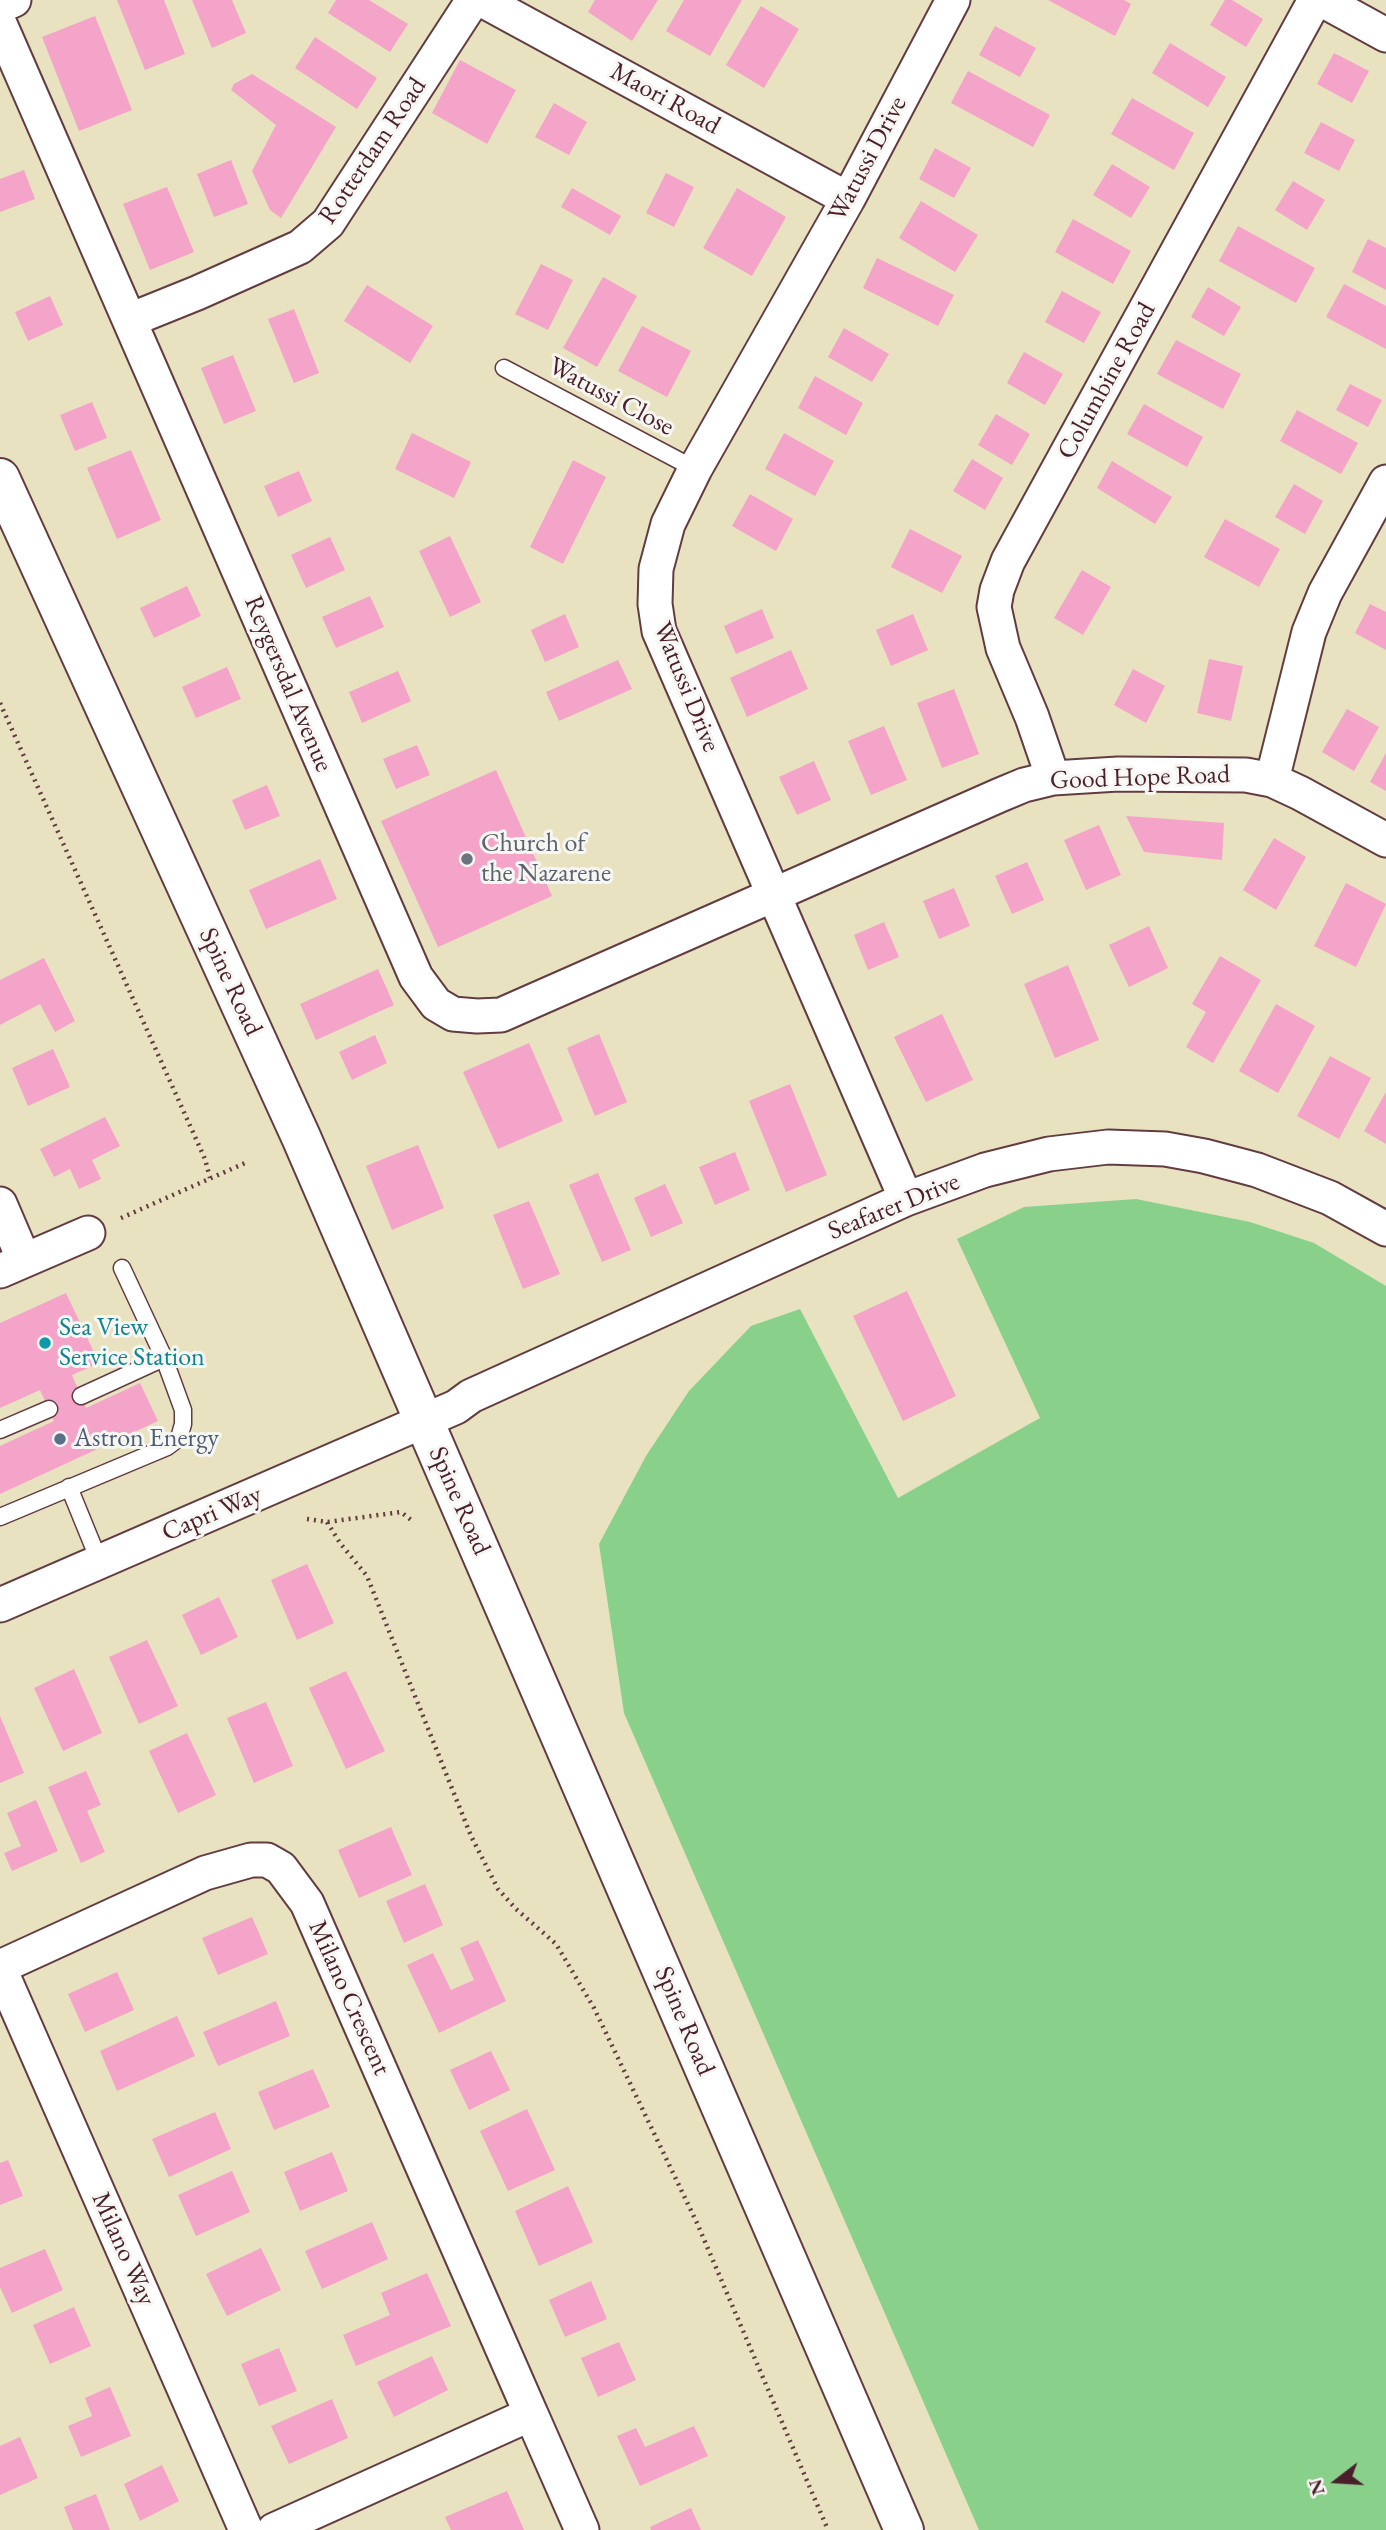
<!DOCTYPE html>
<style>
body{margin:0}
#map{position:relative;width:1386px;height:2530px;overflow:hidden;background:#e8e2c0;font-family:"EB Garamond",serif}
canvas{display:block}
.north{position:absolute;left:1302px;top:2446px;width:70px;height:70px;-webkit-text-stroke:5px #f6f6f2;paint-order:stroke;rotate:253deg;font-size:19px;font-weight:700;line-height:28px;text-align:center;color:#4a1f2b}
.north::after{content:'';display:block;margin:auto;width:24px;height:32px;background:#4a1f2b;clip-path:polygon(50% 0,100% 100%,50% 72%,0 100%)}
</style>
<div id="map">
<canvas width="1386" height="2530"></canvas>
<div class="north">N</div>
</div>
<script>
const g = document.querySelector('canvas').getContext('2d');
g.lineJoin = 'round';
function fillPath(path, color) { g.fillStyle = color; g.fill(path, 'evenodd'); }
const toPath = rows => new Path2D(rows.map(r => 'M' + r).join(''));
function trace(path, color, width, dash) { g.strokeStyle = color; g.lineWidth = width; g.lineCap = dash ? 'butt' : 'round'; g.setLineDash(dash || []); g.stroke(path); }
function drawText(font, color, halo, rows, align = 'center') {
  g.font = font + ' "EB Garamond",serif'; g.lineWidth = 6; g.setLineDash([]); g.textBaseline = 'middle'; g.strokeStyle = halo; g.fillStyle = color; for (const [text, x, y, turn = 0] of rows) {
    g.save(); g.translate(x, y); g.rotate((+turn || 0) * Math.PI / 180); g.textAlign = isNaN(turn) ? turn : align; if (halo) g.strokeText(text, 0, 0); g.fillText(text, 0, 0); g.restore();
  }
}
const green = toPath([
 [1136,1199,1250,1222,1314,1243,1386,1286,1386,2530,979,2530,624,1713,599,1544,646,1456,689,1391,751,1326,800,1309,898,1498,1040,1418,957,1239,1024,1207]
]);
const building = toPath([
 [117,0,164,0,185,54,145,70],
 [192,0,232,0,246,33,212,48],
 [336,0,369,0,408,24,390,52,328,13],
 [595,0,658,0,632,41,588,12],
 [684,0,742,0,710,56,666,31],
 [1048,0,1124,0,1131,4,1115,36],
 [1225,0,1232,0,1263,19,1246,47,1210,25],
 [761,6,799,29,764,88,726,65],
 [95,16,132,110,79,131,42,37],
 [995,26,1036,48,1020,77,979,55],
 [315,37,377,78,357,109,295,68],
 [1170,43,1226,77,1208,107,1152,73],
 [1334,53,1369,71,1352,103,1317,84],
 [460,60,516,90,487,144,432,113],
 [968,71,1050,115,1033,147,951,103],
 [252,74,336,127,281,218,270,210,252,171,276,125,231,90,234,84],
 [1132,98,1194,133,1174,170,1111,134],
 [554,103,587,122,569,155,535,137],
 [1321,122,1355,140,1339,171,1304,153],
 [935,148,971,168,954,198,919,179],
 [231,160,248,204,214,217,197,174],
 [1112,164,1150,187,1131,218,1093,195],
 [24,170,35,199,0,212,0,179],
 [666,173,694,187,674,227,646,213],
 [1293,181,1325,200,1307,230,1275,210],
 [167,187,194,252,150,270,123,204],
 [572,188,621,216,610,235,561,207],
 [737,188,786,217,752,276,703,248],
 [921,201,978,235,955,272,899,238],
 [1073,219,1131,251,1113,284,1055,252],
 [1238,226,1315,268,1296,303,1219,261],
 [1368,239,1386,248,1386,290,1352,272],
 [877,258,954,295,938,326,863,288],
 [541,264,573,280,548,330,515,314],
 [603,277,637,296,597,367,563,348],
 [1344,284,1386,306,1386,349,1326,317],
 [367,285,433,326,410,363,344,321],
 [1208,287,1241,307,1224,336,1191,317],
 [1062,291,1101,312,1084,343,1045,322],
 [50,296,63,325,28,341,15,312],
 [294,309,319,373,294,383,268,319],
 [642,326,691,351,667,397,618,371],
 [844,328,889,354,872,382,828,357],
 [1176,340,1241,374,1223,409,1157,374],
 [1024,352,1063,374,1045,405,1007,383],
 [233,355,256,411,224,424,201,368],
 [815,376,863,403,846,435,798,408],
 [1350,384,1382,400,1368,427,1336,410],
 [92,402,107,438,75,451,60,415],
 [1144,404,1203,437,1187,467,1127,434],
 [1297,410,1358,443,1341,474,1280,441],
 [996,414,1030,434,1012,465,978,445],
 [412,433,471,462,454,498,395,469],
 [784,433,834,461,815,496,765,469],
 [131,450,161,520,117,539,87,468],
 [972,459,1003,478,985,510,953,491],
 [573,460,606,477,563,564,530,547],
 [1112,461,1172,497,1155,524,1097,488],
 [299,471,312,501,278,517,264,486],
 [1294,484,1323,501,1305,534,1275,517],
 [750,494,793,519,776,551,732,526],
 [1225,519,1280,549,1259,587,1204,557],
 [910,529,962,556,942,593,891,567],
 [450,536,481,602,450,617,419,551],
 [330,537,345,570,306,588,291,555],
 [1082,570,1111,587,1083,635,1054,618],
 [187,586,201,616,154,638,140,608],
 [370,596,384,627,336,648,322,617],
 [1370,604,1386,612,1386,650,1355,633],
 [762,609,774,638,736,654,724,626],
 [565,614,579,647,545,662,531,630],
 [913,614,928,650,891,666,876,630],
 [791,650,808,689,747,717,730,678],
 [1209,659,1243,666,1231,721,1197,713],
 [618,660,632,689,559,721,546,692],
 [227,667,241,699,196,718,182,687],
 [1133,669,1165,686,1146,723,1114,705],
 [398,671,411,701,362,723,349,692],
 [954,689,979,754,942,768,917,703],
 [1347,709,1379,727,1354,771,1322,752],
 [884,726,907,780,871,795,848,741],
 [417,745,430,775,396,789,383,759],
 [1386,753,1386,791,1370,782],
 [814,761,831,800,797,815,779,777],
 [496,770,552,896,438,947,381,821],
 [267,785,280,816,245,830,232,800],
 [1126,816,1224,823,1222,860,1144,852],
 [1099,825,1121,875,1086,890,1064,840],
 [1274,838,1306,857,1276,910,1243,890],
 [320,859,337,899,266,929,249,890],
 [1027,862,1044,900,1012,914,995,876],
 [1346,883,1386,904,1356,967,1314,946],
 [954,888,970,926,939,939,923,901],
 [884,922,899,957,868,970,854,935],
 [1149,926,1168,968,1129,987,1109,945],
 [1220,956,1261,980,1213,1063,1186,1047,1206,1012,1192,1004],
 [44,958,75,1021,55,1032,40,1004,0,1025,0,980],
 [1068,965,1099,1040,1055,1058,1024,984],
 [378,969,394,1005,316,1040,300,1004],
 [1276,1004,1315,1026,1278,1093,1239,1071],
 [942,1014,973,1080,926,1102,894,1037],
 [599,1034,627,1102,595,1116,567,1048],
 [375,1035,387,1063,352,1080,339,1052],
 [529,1043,563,1121,498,1149,463,1072],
 [53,1049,70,1087,28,1106,12,1068],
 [1330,1056,1371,1078,1339,1139,1297,1116],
 [790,1084,827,1175,786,1192,749,1101],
 [1386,1092,1386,1144,1364,1131],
 [105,1117,120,1146,92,1160,101,1179,79,1189,70,1169,54,1177,40,1149],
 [418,1145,444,1208,392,1230,366,1166],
 [735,1152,750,1190,715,1205,699,1167],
 [598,1173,631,1250,602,1262,569,1185],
 [665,1184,683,1223,651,1237,634,1198],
 [529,1201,560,1274,523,1289,493,1215],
 [907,1291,956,1396,903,1421,853,1316],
 [66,1293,99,1363,72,1375,86,1408,140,1383,158,1421,0,1494,0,1446,54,1421,40,1390,0,1408,0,1323],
 [307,1564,334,1623,297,1640,271,1580],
 [219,1597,238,1637,201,1655,182,1615],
 [147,1640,178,1706,139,1724,109,1657],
 [74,1669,102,1733,63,1751,34,1688],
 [346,1671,385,1751,346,1769,309,1688],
 [266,1702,293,1766,254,1783,227,1718],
 [0,1716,24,1773,0,1783],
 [187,1733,216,1795,178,1813,149,1751],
 [86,1771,101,1805,87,1811,105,1852,81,1863,48,1787],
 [36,1800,58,1851,12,1871,4,1853,21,1846,7,1813],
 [391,1827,412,1875,359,1898,338,1850],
 [425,1884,443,1925,404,1943,386,1901],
 [252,1917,268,1954,218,1975,202,1938],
 [478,1940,506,2001,439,2033,407,1965,433,1953,451,1990,474,1980,460,1948],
 [117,1972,134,2010,85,2032,68,1994],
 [276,2001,290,2036,218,2066,203,2032],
 [177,2016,195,2056,117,2091,100,2051],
 [491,2051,510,2090,469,2110,450,2070],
 [313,2069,330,2107,274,2130,258,2092],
 [527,2109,555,2170,508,2191,480,2131],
 [215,2112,231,2149,169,2177,152,2139],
 [332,2152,348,2191,300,2211,284,2172],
 [8,2160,23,2196,0,2205,0,2163],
 [232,2171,250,2212,196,2236,178,2195],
 [568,2186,593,2242,539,2266,515,2211],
 [372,2222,388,2259,322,2289,305,2251],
 [261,2248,281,2290,227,2316,206,2274],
 [45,2249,63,2290,12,2313,0,2287,0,2268],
 [427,2273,451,2326,356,2366,343,2335,390,2315,381,2293],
 [591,2281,607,2319,565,2337,549,2300],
 [74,2307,91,2346,50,2364,33,2325],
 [619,2342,636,2380,598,2397,581,2358],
 [279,2348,297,2391,259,2406,241,2364],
 [432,2356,448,2390,394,2417,377,2382],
 [110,2387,131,2436,81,2457,68,2426,92,2416,85,2398],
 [332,2399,348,2438,289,2464,271,2426],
 [694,2426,708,2456,640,2486,617,2436,636,2428,645,2447],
 [20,2437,38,2478,0,2495,0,2446],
 [162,2465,179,2501,140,2521,124,2484],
 [507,2491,524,2530,451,2530,445,2517],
 [96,2494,110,2530,73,2530,64,2507],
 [691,2508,701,2530,651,2530,650,2527]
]);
const path = toPath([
 [0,703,205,1159,210,1178],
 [121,1218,245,1163],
 [307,1519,327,1522,401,1512,411,1520],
 [327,1522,340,1543,367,1576,471,1836,498,1889,516,1909,556,1944,594,2008,697,2223,828,2530]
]);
const service = toPath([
 [504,368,695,469],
 [81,1396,164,1358],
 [0,1430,49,1409],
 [69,1487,100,1563],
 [0,1517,167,1447,179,1438,183,1424,183,1410,164,1358,122,1268]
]);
const minor = toPath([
 [482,0,848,199],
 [1322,0,1386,35],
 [0,6,14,0],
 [0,24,416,977,436,1004,453,1014,477,1016,501,1015,1000,795,1024,785,1053,778,1118,774,1246,775,1272,780,1300,793,1386,840],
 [130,320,197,293,300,247,328,223,473,0],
 [1053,778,1032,717,1003,648,994,607,997,590,1008,561,1315,0],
 [1272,780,1309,632,1325,593,1386,482],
 [906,1199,659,631,655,604,656,569,668,524,695,469,848,199,953,0],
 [0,1204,24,1260],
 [0,1271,88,1233],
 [0,1605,456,1407,471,1396,906,1199,985,1170,1049,1154,1108,1147,1165,1149,1204,1156,1257,1170,1330,1198,1386,1229],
 [0,1967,205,1873,251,1860,267,1860,281,1868,307,1903,531,2414,274,2530],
 [0,1969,246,2530],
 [531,2414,582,2530]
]);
const secondary = toPath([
 [0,478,301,1137,904,2530]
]);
const markers = [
 [467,859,7,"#6b7280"],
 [45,1343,7,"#0f9aa8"],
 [60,1439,7,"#5c6f8a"]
];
const streetNames = [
 ["Maori Road",665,99,29],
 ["Rotterdam Road",373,151,-56],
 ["Watussi Drive",868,159,-62],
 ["Columbine Road",1107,381,-61],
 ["Watussi Close",611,397,28],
 ["Reygersdal Avenue",288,684,67],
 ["Watussi Drive",686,687,68],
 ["Good Hope Road",1140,778,-2],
 ["Spine Road",230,982,65],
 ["Seafarer Drive",894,1207,-22],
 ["Spine Road",459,1501,66],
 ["Capri Way",212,1514,-23],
 ["Milano Crescent",349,1998,66],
 ["Spine Road",684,2021,67],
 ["Milano Way",123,2249,66]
];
const worshipNames = [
 ["Church of",481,844],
 ["the Nazarene",481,874]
];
const cultureNames = [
 ["Sea View",59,1328],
 ["Service Station",59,1358]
];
const serviceNames = [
 ["Astron Energy",74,1439]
];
fillPath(green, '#89d08b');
fillPath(building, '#f4a3c9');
trace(service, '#623c41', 19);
trace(minor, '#623c41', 37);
trace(secondary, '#623c41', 42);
trace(path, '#623c41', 4.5, [2, 5]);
trace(service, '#fff', 16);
trace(minor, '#fff', 33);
trace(secondary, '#fff', 38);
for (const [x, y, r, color] of markers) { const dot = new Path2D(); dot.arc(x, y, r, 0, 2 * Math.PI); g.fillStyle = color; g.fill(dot); trace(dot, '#f6f6f2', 2.5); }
drawText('26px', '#4a1f2b', '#f6f6f2', streetNames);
drawText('26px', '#5b616d', '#f6f6f2', worshipNames, 'left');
drawText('26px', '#0d838f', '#f6f6f2', cultureNames, 'left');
drawText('26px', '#4e5e75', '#f6f6f2', serviceNames, 'left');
</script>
